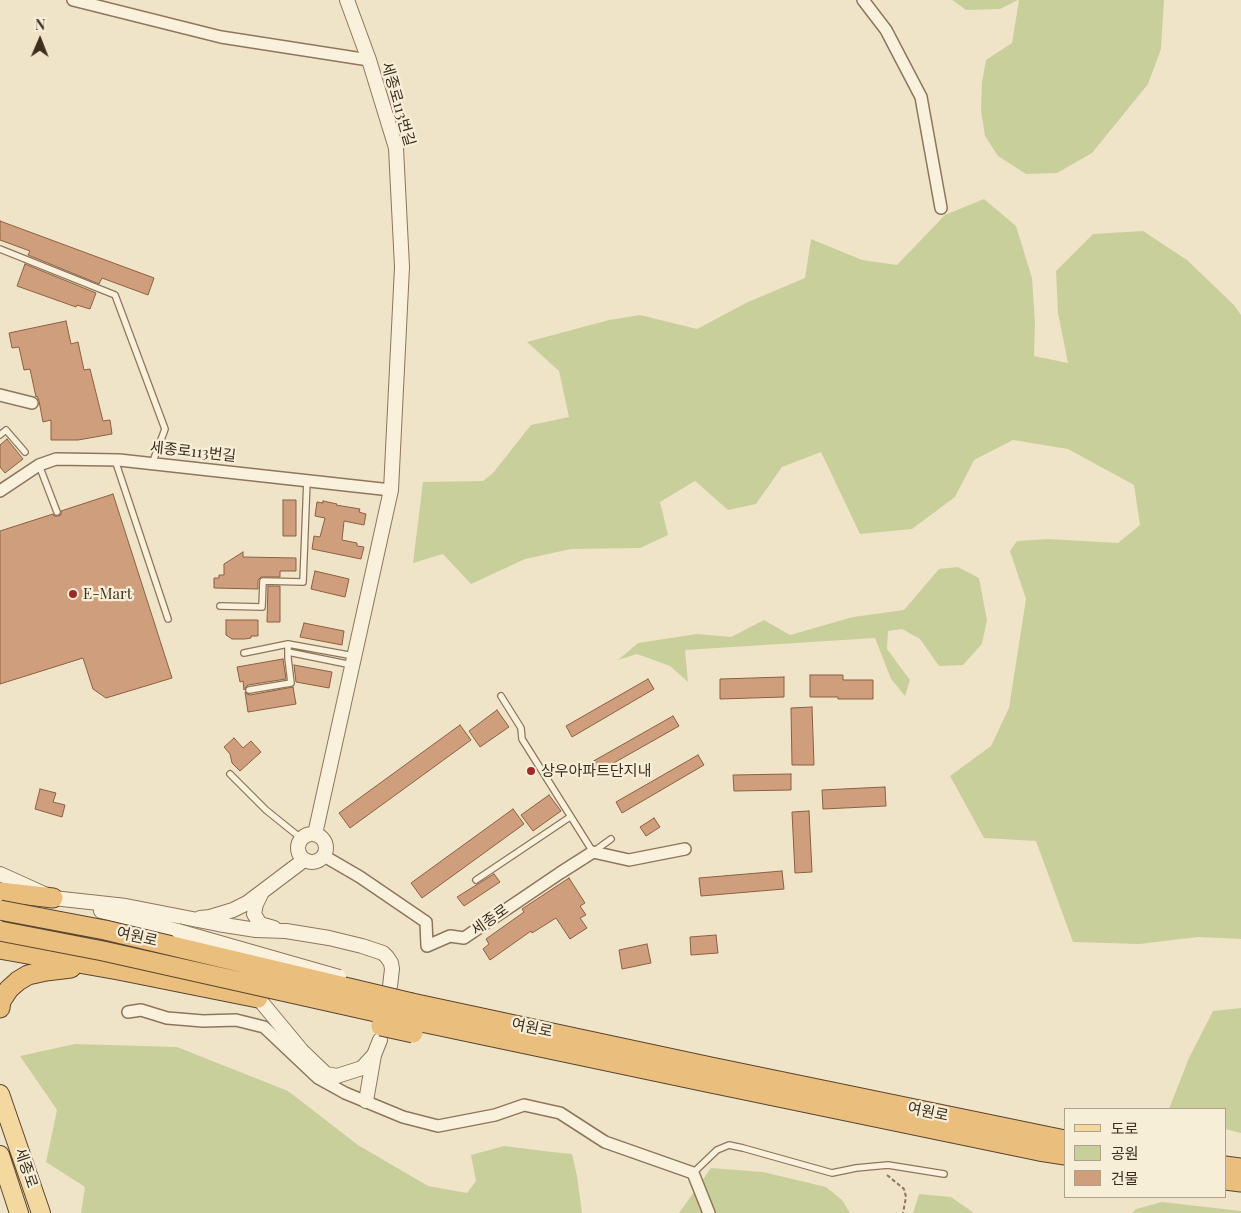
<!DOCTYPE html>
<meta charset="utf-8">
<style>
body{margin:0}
#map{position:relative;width:1241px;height:1213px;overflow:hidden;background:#f0e4c8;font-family:"Playfair Display","Noto Sans KR",serif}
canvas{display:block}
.legend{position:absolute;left:1064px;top:1108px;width:162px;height:90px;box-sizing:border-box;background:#f7eed8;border:1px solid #ada18e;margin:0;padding:6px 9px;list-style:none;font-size:15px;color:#3d2e20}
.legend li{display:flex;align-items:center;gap:10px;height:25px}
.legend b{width:25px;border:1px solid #ada18e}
.north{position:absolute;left:15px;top:15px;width:50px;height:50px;-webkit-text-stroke:4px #f7eed8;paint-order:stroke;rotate:1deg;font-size:14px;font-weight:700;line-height:20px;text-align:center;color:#3d2e20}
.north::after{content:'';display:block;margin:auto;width:18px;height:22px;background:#3d2e20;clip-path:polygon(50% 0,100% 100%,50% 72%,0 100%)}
</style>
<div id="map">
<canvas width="1241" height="1213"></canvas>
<ul class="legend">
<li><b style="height:6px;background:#f3d9a0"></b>도로</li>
<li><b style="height:14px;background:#c9cf9b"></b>공원</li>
<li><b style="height:14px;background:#cf9f7d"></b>건물</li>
</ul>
<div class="north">N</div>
</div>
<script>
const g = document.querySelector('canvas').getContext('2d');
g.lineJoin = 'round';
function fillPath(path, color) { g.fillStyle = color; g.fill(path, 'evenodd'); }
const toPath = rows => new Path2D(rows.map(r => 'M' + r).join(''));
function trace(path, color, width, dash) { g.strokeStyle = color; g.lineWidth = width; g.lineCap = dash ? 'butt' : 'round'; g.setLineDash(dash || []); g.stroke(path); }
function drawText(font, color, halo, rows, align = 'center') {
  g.font = font + ' "Playfair Display","Noto Sans KR",serif'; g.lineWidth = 4.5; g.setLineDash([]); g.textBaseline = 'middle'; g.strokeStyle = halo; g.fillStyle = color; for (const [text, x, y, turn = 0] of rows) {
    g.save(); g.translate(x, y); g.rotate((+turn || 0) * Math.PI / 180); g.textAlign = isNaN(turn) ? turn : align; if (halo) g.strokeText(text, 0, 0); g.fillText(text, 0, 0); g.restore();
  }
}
const green = toPath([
 [952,0,1018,0,1000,9,966,10],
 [1019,0,1164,0,1161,49,1148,84,1092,153,1057,173,1026,174,998,156,985,136,981,110,982,82,986,60,1012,43],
 [984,199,1016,226,1032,278,1035,323,1034,356,1068,363,1058,313,1056,271,1093,234,1143,231,1187,260,1234,305,1241,315,1241,939,1198,937,1139,944,1073,942,1036,841,984,838,950,776,991,746,1009,708,1026,599,1010,551,1017,541,1048,539,1118,543,1140,525,1134,485,1068,449,1013,440,974,460,955,497,912,529,860,534,821,452,782,467,756,504,728,510,695,481,660,502,668,535,640,548,571,549,525,559,471,584,443,554,413,563,423,482,483,481,493,473,531,425,569,417,559,371,527,342,609,320,640,315,697,329,748,302,805,278,811,239,862,260,897,265,945,215],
 [958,567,979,578,987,620,982,644,963,665,939,666,920,639,902,629,888,631,887,649,910,680,905,696,891,679,875,638,685,650,688,682,670,666,637,654,618,660,638,643,697,634,731,637,764,620,790,635,853,617,904,610,939,569],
 [1241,1008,1241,1133,1225,1129,1225,1109,1169,1109,1189,1058,1213,1011],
 [75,1044,177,1047,288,1091,358,1145,428,1186,467,1193,476,1181,471,1155,504,1146,552,1152,572,1154,577,1176,582,1213,81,1213,85,1187,46,1162,57,1110,20,1056],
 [711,1168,763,1172,826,1187,842,1200,850,1213,679,1213],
 [919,1194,951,1197,974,1213,913,1213],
 [1162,1202,1241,1211,1241,1213,1132,1213,1136,1209]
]);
const building = toPath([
 [0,221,154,278,148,295,102,278,99,284,28,255,30,251,0,240,0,221],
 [25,264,96,293,90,309,77,305,76,307,17,286,25,264],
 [66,321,71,344,78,342,84,370,90,369,103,421,110,420,112,434,78,440,51,440,51,420,43,422,39,401,37,396,36,397,30,369,24,370,19,347,12,348,9,333,66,321],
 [7,439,23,459,5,473,0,467,0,445,7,439],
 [113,494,172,678,106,698,93,689,83,658,0,684,0,531,53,514,54,516,58,516,61,515,61,511,113,494],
 [283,500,296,500,296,536,283,536,283,500],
 [323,501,337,504,336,505,360,509,359,512,366,514,364,525,344,521,342,540,357,543,357,546,364,547,361,559,312,549,314,536,320,537,325,518,315,516,317,502,323,503,323,501],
 [243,552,243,557,296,558,296,571,280,571,280,577,261,577,258,580,258,589,214,588,214,578,219,578,219,575,224,575,224,564,243,552],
 [315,571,349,579,345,597,311,589,315,571],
 [268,586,280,586,280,622,267,622,268,586],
 [226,620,258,620,258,636,251,636,251,638,245,639,232,639,226,635,226,620],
 [304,623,344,631,342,645,300,637,304,623],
 [283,659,286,679,248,685,246,687,244,690,243,681,240,682,237,667,283,659],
 [294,665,332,672,329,688,296,682,294,665],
 [810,675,843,675,843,680,873,680,873,699,838,699,838,697,810,697,810,675],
 [784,677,784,697,720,699,720,679,784,677],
 [648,679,654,689,572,737,566,726,648,679],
 [293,687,296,704,248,712,245,692,247,694,250,695,293,687],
 [812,707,814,765,792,765,791,708,812,707],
 [497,710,509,727,480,747,469,731,497,710],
 [673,716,679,726,596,773,590,763,673,716],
 [460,725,471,740,350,828,339,813,460,725],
 [234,738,243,748,251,741,261,752,240,771,232,763,230,754,224,747,234,738],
 [698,755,704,765,622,813,616,802,698,755],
 [791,774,791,790,734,791,733,775,791,774],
 [885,787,886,806,823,809,822,790,885,787],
 [40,789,56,793,53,802,65,805,62,817,35,809,40,789],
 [549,795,561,811,533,831,521,815,549,795],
 [513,809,524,824,422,898,411,883,513,809],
 [809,811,812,872,795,873,792,812,809,811],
 [654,818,660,827,646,836,640,827,654,818],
 [782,871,784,889,701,896,699,878,782,871],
 [494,874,500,882,464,906,457,897,494,874],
 [569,878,585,903,580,906,586,915,580,918,587,928,570,939,556,918,532,933,531,931,490,960,483,949,489,944,486,939,524,912,522,909,569,878],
 [716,935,718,953,691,955,690,937,716,935],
 [647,944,651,963,622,969,619,950,647,944]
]);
const path = toPath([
 [887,1175,904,1189,906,1197,903,1213]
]);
const service = toPath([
 [0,249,115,295,165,429,152,464],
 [0,435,6,430,25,452],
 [115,460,168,619],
 [39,465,57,512],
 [220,606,262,607,263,581,303,582,307,480],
 [288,652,352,665],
 [244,653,288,644,354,656],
 [249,690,291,683,288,658,288,644],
 [501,696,521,728,522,739,593,852,611,839],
 [230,774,266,810,302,839],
 [476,880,570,817],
 [693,1173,717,1150,729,1145,743,1148,832,1173,856,1168,888,1165,944,1174]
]);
const minor = toPath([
 [73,0,221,37,369,60],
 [863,0,886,30,921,97,941,208],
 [0,395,32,403],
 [0,491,39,465,56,459,119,460,391,490],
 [324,856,360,877,426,922,427,946,450,936,464,938,560,873,593,852,629,860,685,849],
 [128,1012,141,1010,167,1018,203,1021,236,1020,264,1027,318,1078,345,1093,403,1117,438,1126,495,1115,524,1105,560,1113,605,1142,693,1173,709,1213]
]);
const tertiary = toPath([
 [315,834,391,490,402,267,396,148,369,60,347,0],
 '298 848a14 14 0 1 1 28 0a14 14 0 1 1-28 0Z',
 [0,874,53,898,126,906,218,924,256,930,286,931,329,938,362,946,383,953,387,957,391,963,392,969,390,986],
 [261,894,256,904,254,914,260,924,274,928],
 [101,911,178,931],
 [200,918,210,917,233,910,247,903,304,860],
 [258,998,302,1051,326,1074,337,1076,362,1068,374,1055,380,1040],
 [366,1101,374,1055]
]);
const primary = toPath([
 [0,1094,41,1213],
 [0,1155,19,1213]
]);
const trunk = toPath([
 [0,892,53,898],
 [0,949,118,970,258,998],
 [412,1003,711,1067,1065,1140],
 [0,1008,1,1001,9,989,18,981,28,975,46,971,71,968],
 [407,1019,706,1082,1039,1151,1065,1155],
 [1225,1166,1241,1168],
 [1225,1180,1241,1182]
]);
const tertiaryBridge = toPath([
 [178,931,339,977]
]);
const trunkBridge = toPath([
 [0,910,105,930,412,1003],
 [0,931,103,951,407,1019],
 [381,1026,413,1033]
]);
const markers = [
 [73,594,5,"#9e2a2b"],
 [531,771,5,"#9e2a2b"]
];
const streetNames = [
 ["세종로113번길",398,104,74],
 ["세종로113번길",193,452,6],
 ["세종로",490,920,-35],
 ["여원로",137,937,13],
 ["여원로",532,1028,12],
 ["여원로",928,1112,12],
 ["세종로",26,1168,71]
];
const poiNames = [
 ["E-Mart",83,594],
 ["상우아파트단지내",541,771]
];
fillPath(green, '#c9cf9b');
fillPath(building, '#cf9f7d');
trace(building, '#8d5f41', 1);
trace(service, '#8d765c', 8);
trace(minor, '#8d765c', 14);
trace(tertiary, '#8d765c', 16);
trace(primary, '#5b4430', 20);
trace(trunk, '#5b4430', 21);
trace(path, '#8d765c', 2, [4, 2.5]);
trace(service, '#faf1dc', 5.5);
trace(minor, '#faf1dc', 11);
trace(tertiary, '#faf1dc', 14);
trace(primary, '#f3d9a0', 18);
trace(trunk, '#eabe7c', 19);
trace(tertiaryBridge, '#8d765c', 16, []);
trace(trunkBridge, '#5b4430', 21, []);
trace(tertiaryBridge, '#faf1dc', 14);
trace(trunkBridge, '#eabe7c', 19);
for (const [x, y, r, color] of markers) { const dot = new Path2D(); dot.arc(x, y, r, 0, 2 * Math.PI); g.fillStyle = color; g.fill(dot); trace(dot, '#f7eed8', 2); }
drawText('15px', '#3d2e20', '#f7eed8', streetNames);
drawText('15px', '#3d2e20', '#f7eed8', poiNames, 'left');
</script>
